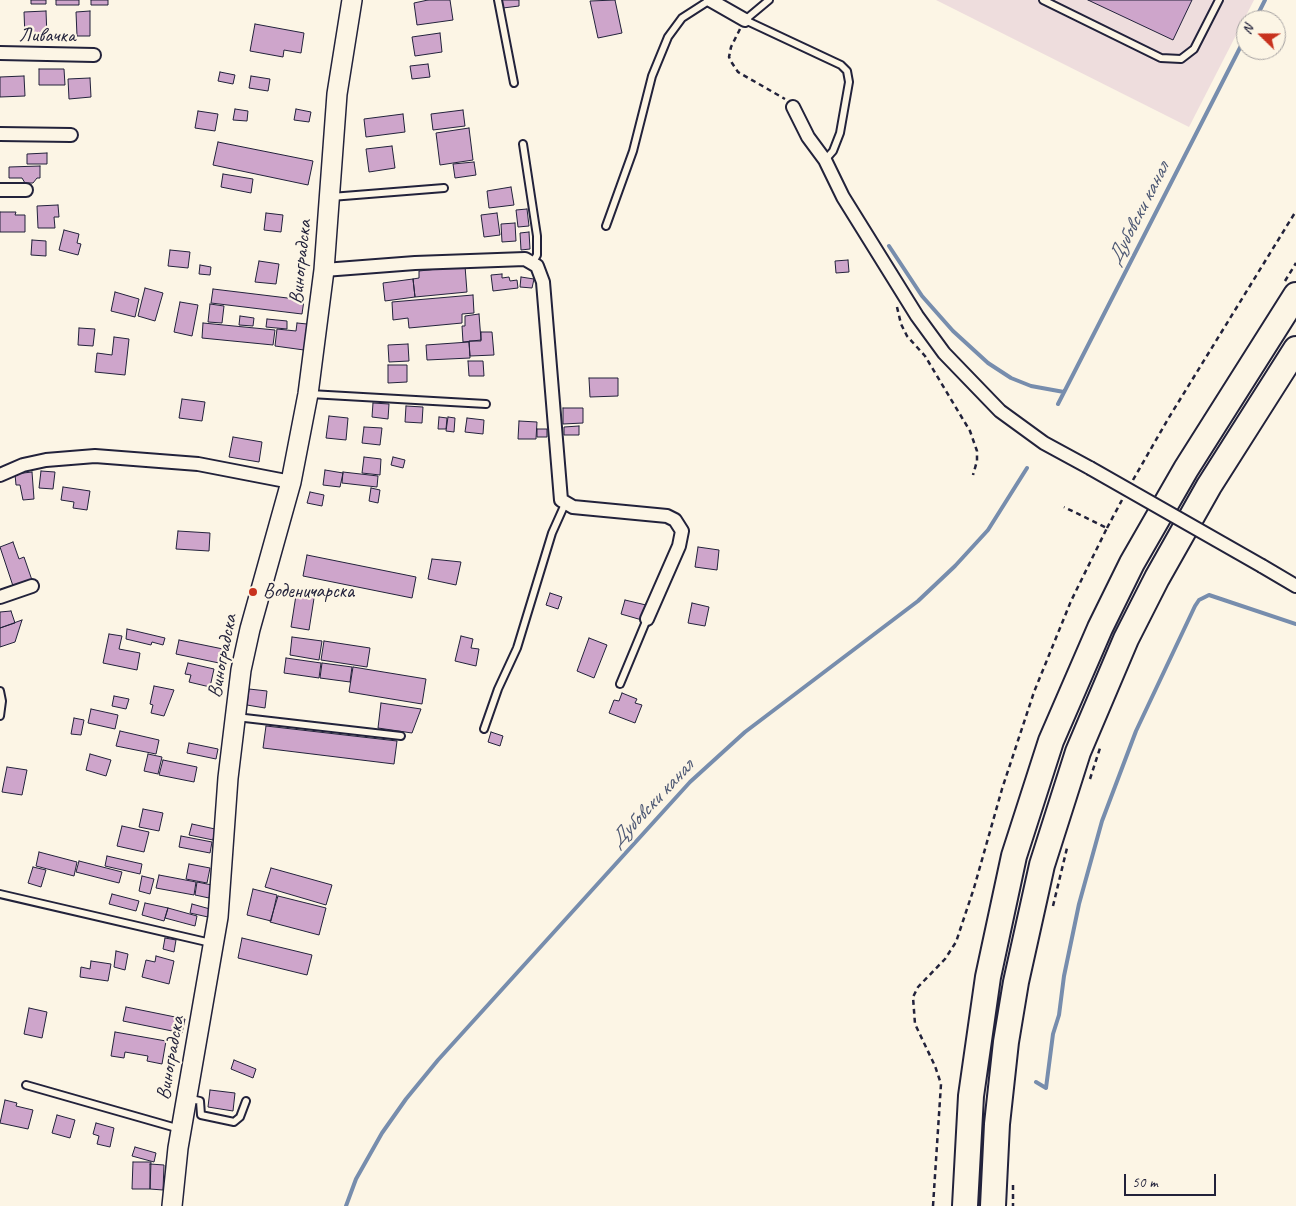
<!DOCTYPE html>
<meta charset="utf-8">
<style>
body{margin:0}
#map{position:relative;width:1296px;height:1206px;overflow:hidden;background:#fcf5e5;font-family:Caveat,sans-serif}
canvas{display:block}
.north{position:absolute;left:1236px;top:10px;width:50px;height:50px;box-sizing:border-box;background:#fcf5e5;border:1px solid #a5a1a1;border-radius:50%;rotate:292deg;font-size:14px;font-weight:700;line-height:20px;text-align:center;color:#22223b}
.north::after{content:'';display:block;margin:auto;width:18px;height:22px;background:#c8321e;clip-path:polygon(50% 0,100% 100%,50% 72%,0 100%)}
.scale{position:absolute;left:1124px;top:1174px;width:92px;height:22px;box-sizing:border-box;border:2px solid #22223b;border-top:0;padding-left:6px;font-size:15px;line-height:18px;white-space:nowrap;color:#22223b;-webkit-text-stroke:4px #fcf5e5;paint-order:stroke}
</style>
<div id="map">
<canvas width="1296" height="1206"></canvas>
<div class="north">N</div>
<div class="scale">50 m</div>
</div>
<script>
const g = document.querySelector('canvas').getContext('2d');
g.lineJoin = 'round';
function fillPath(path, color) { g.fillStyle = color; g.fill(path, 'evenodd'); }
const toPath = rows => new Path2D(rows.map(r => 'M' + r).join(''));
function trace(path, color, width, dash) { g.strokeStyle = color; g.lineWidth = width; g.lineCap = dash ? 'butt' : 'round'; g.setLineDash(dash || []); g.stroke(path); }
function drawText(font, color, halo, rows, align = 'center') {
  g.font = font + ' Caveat,sans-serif'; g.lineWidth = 4.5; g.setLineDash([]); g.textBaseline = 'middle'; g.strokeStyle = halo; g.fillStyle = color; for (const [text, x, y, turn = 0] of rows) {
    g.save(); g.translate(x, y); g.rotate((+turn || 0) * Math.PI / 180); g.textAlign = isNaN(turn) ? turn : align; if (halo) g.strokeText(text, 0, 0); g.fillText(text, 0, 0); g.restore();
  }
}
const built = toPath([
 [936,0,1254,0,1189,127]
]);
const stream = toPath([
 [1255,20,1265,0],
 [889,246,922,296,953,331,988,363,1011,378,1031,386,1064,392],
 [1058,404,1246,36],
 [1036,1082,1046,1088,1053,1034,1059,1015,1064,976,1079,904,1102,821,1136,731,1195,606,1199,600,1209,595,1296,624],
 [346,1206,356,1179,382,1133,406,1099,438,1060,690,782,745,732,918,601,955,566,988,530,1027,468]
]);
const building = toPath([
 [31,0,46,0,46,4,31,4,31,0],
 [56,0,79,0,79,5,56,5,56,0],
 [91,0,108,0,108,5,91,5,91,0],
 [428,0,450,0,453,20,417,25,414,3,428,0],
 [502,0,519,0,519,6,503,8,502,0],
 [615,0,622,33,598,38,590,1,615,0],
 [1088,0,1192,0,1173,40,1088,0],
 [46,11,47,36,25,37,24,12,46,11],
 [90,11,90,36,77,36,76,12,90,11],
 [255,24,304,33,301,53,284,50,283,57,250,51,255,24],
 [440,33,442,52,415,56,412,37,440,33],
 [428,64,430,77,412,79,410,66,428,64],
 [39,69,64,69,65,85,39,85,39,69],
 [220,72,235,75,233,84,218,81,220,72],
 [24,76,25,96,0,97,0,77,24,76],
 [251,76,270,79,268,91,249,88,251,76],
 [90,78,91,97,69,99,68,79,90,78],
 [235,109,248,111,247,121,233,120,235,109],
 [296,109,311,112,309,122,294,120,296,109],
 [463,110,465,126,433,130,431,114,463,110],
 [198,111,218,114,215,131,195,128,198,111],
 [403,114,405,132,366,137,364,119,403,114],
 [469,128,473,160,440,165,436,133,469,128],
 [218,142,313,161,308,185,213,165,218,142],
 [392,146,395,168,369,172,366,149,392,146],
 [47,153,47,164,27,164,27,154,47,153],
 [474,162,476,175,455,178,453,164,474,162],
 [40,166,40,178,37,178,33,183,25,183,22,178,9,178,9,167,40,166],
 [223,174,253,179,251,193,221,187,223,174],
 [511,187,514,205,489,208,487,191,511,187],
 [58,205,59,217,54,217,55,228,38,228,37,206,58,205],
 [527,209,529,226,518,227,516,210,527,209],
 [0,212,16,212,15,215,25,215,25,232,0,232,0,212],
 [266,213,283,215,281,232,264,230,266,213],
 [497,213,500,235,484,237,481,215,497,213],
 [515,223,516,241,502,242,501,224,515,223],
 [64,230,79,234,77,243,81,244,78,255,59,250,64,230],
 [529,232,530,249,521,250,520,233,529,232],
 [32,240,46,241,46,256,31,255,32,240],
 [170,250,190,252,188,268,168,266,170,250],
 [848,260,849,272,836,273,835,261,848,260],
 [259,261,279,264,276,284,255,282,259,261],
 [200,265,211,267,210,275,199,274,200,265],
 [465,266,467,292,415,297,413,279,419,278,419,271,465,266],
 [502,274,502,278,509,277,510,281,517,280,518,288,493,291,491,275,502,274],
 [521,277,534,279,532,288,520,287,521,277],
 [413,279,415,297,385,301,383,283,413,279],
 [145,288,163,293,155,321,138,316,145,288],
 [213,289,304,300,302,314,211,303,213,289],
 [115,292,139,299,135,317,111,311,115,292],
 [473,295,474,313,462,314,462,323,409,328,408,318,393,320,392,302,473,295],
 [180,302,198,305,192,336,174,332,180,302],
 [210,304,224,306,222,323,208,322,210,304],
 [479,314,481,340,463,342,462,326,465,326,465,316,479,314],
 [240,316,254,318,253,326,239,325,240,316],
 [267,319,287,321,287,329,266,327,267,319],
 [203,323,275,330,273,345,202,338,203,323],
 [297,323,307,324,304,350,275,346,277,329,296,331,297,323],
 [79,328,95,329,93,346,78,345,79,328],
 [481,332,492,332,494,355,470,356,469,341,481,341,481,332],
 [114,337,129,339,125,375,95,372,97,353,112,355,114,337],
 [469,342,470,358,427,360,426,345,469,342],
 [408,344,409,361,389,362,388,345,408,344],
 [468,361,483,361,484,376,469,376,468,361],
 [388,365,407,365,407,382,388,383,388,365],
 [589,378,618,378,618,396,590,397,589,378],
 [182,399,205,402,202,421,179,418,182,399],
 [373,403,389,404,388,419,372,417,373,403],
 [406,406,423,407,422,423,405,422,406,406],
 [563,408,583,408,583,423,563,424,563,408],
 [329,416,348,418,346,440,326,438,329,416],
 [439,417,447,418,446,429,438,429,439,417],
 [448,417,455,418,454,432,446,431,448,417],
 [467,418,484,420,483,434,465,432,467,418],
 [519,421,537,422,536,439,518,439,519,421],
 [579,426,579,435,564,435,564,427,579,426],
 [364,427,382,428,380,445,362,443,364,427],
 [537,429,547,429,547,437,537,437,537,429],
 [233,437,262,442,259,462,229,457,233,437],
 [364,457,381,459,380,475,362,473,364,457],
 [393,457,405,460,403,468,391,465,393,457],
 [325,470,343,473,340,487,323,485,325,470],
 [41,471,55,472,53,489,39,488,41,471],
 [32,472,34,499,23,500,20,485,16,485,15,474,32,472],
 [343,472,378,476,377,487,342,483,343,472],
 [63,487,90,491,87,510,73,508,74,502,61,500,63,487],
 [371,488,380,490,378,503,369,501,371,488],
 [310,492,324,495,322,506,307,503,310,492],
 [178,531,210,533,209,551,176,549,178,531],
 [13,542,19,559,24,557,33,583,14,589,0,547,13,542],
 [698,547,719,550,717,570,695,567,698,547],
 [307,555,416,577,412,598,303,576,307,555],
 [432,559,461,562,456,585,428,579,432,559],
 [297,589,315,592,309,630,291,627,297,589],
 [550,593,562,597,558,609,546,605,550,593],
 [625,600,646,605,642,620,621,614,625,600],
 [692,603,709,607,705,626,688,623,692,603],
 [11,611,15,623,0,628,0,612,11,611],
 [22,620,15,642,0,647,0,628,22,620],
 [127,629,165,638,163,645,152,642,151,645,126,639,127,629],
 [109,634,122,636,119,649,140,653,137,670,103,663,109,634],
 [461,636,473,639,471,648,479,649,476,666,455,661,461,636],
 [292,637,322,641,319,660,290,655,292,637],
 [589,638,607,645,594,678,577,671,589,638],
 [179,640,223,649,219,663,176,654,179,640],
 [324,641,370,648,367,667,321,660,324,641],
 [286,658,321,663,319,678,284,673,286,658],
 [188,663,214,669,210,687,189,682,191,675,185,674,188,663],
 [322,663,352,667,350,682,320,678,322,663],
 [353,667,426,679,422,704,349,692,353,667],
 [154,686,174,690,164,716,151,713,153,705,150,704,154,686],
 [249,689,267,691,265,708,247,705,249,689],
 [622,693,637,699,635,703,642,705,635,723,609,713,614,700,619,701,622,693],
 [114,696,129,699,126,709,112,706,114,696],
 [381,703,421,709,412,733,378,728,381,703],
 [91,709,118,715,115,729,88,723,91,709],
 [74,718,84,720,81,735,71,734,74,718],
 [266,726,397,741,394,764,263,748,266,726],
 [120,731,159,740,156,754,116,746,120,731],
 [491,732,503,736,500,746,488,742,491,732],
 [189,743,218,749,216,759,187,753,189,743],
 [90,754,111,760,106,776,86,770,90,754],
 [148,754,162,757,158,774,144,771,148,754],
 [163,760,197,767,194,782,159,775,163,760],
 [7,767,27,770,22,795,2,792,7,767],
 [143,809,163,813,159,831,139,827,143,809],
 [192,824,215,829,213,840,189,835,192,824],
 [122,826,149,832,144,852,117,846,122,826],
 [181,836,212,842,210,853,179,847,181,836],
 [39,852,77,862,74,876,36,866,39,852],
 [107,856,142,864,140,874,105,866,107,856],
 [79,861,122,872,119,883,76,872,79,861],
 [189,864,210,868,207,883,186,879,189,864],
 [33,867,46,870,41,887,28,883,33,867],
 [271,868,332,885,326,905,265,887,271,868],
 [159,875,196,882,194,895,156,888,159,875],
 [142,876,154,879,150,894,139,891,142,876],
 [197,882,212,885,209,898,195,895,197,882],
 [253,889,277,895,271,921,247,915,253,889],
 [112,894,139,901,136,911,109,904,112,894],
 [278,896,326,908,319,935,270,922,278,896],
 [145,903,168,908,164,921,142,915,145,903],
 [192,904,210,909,208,917,190,913,192,904],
 [168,908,197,916,195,926,165,918,168,908],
 [165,938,176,940,174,952,163,949,165,938],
 [242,938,312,955,307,975,238,958,242,938],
 [116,951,128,954,125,970,114,967,116,951],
 [156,956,174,961,169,984,142,977,146,960,155,962,156,956],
 [91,961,111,964,108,981,80,977,81,967,90,969,91,961],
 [126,1007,185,1019,182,1033,123,1021,126,1007],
 [29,1008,47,1012,42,1038,24,1034,29,1008],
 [115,1032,166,1041,162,1064,147,1061,148,1056,125,1052,124,1058,111,1056,115,1032],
 [234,1060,256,1069,253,1078,231,1069,234,1060],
 [210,1090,235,1093,233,1111,208,1107,210,1090],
 [5,1100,17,1103,16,1106,33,1110,28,1129,0,1123,5,1100],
 [57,1115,75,1120,70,1138,52,1133,57,1115],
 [96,1123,114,1128,110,1147,97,1144,99,1136,93,1134,96,1123],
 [135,1147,156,1153,154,1162,132,1156,135,1147],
 [133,1162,151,1162,150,1189,132,1189,133,1162],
 [150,1164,164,1165,163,1190,150,1189,150,1164]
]);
const path = toPath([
 [740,29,731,47,729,57,732,63,738,72,785,99],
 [1285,281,1296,263],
 [897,307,901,324,907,336,925,356,970,431,977,451,977,461,973,475],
 [1133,480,1168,419,1296,211],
 [1107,528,1122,500],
 [1090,779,1100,748],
 [1053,906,1067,848],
 [1013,1185,1013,1206],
 [933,1206,941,1084,935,1066,915,1024,913,997,918,987,945,959,956,942,974,888,1002,789,1034,692,1071,601,1107,528,1064,507]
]);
const lane = toPath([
 [498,0,514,83],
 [769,0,745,20,841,65,847,71,849,82,840,133,833,151,825,160],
 [1043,0,1161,58,1181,59,1194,49,1219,0],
 [523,144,537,236,537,255,533,262],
 [331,197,444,188],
 [606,226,633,151,652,76,668,37,682,18,710,0],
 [310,394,486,404],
 [620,684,647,619],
 [0,691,2,701,0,716],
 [236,717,401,736],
 [484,729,498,689,517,648,552,533,565,504],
 [0,894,211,943],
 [26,1085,180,1129],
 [187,1098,200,1101,201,1115,234,1122,240,1117,246,1101]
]);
const street = toPath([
 [710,0,745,20],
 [0,53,94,55],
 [793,107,808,137,825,160,843,197,917,316,944,353,1000,411,1044,443,1090,468],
 [0,134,71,135],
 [0,190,26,190],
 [324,270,415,263,525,259,537,266,543,282,561,500,573,507,667,516,675,520,682,531,679,546,647,619],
 [0,475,23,465,46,460,95,456,198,464,291,482],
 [1262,566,1296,586],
 [0,597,32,586]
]);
const secondary = toPath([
 [172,1206,178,1148,218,917,228,778,241,670,250,629,291,482,308,394,324,270,337,94,352,0]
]);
const highway = toPath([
 [965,1206,971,1096,988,977,1014,856,1051,741,1100,628,1132,563,1186,469,1296,295],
 [993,1206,997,1124,1006,1042,1016,982,1042,865,1078,752,1126,639,1157,578,1209,486,1296,349]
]);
const streetBridge = toPath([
 [1090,468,1262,566]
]);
const markers = [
 [253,592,5,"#c8321e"]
];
const streetNames = [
 ["Ливачка",47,36,1],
 ["Виноградска",301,262,-84],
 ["Виноградска",223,656,-79],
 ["Виноградска",171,1058,-80]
];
const poiNames = [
 ["Воденичарска",263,592]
];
const waterNames = [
 ["Дубовски канал",1139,214,-63],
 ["Дубовски канал",652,804,-47]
];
fillPath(built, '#edd');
trace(stream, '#778dad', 4);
fillPath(building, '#cea5cb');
trace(building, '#22223b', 1);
trace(lane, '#22223b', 10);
trace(street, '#22223b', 16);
trace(secondary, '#22223b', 22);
trace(highway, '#22223b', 28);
trace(path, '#22223b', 2.5, [5, 4]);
trace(lane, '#fcf5e5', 6);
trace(street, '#fcf5e5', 12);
trace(secondary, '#fcf5e5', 19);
trace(highway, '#fcf5e5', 24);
trace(streetBridge, '#22223b', 16, []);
trace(streetBridge, '#fcf5e5', 12);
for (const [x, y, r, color] of markers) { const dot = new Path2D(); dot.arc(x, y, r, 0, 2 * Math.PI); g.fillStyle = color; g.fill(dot); trace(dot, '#fcf5e5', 2); }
drawText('20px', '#22223b', '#fcf5e5', streetNames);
drawText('20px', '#22223b', '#fcf5e5', poiNames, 'left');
drawText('italic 21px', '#4d5874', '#fcf5e5', waterNames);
</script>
